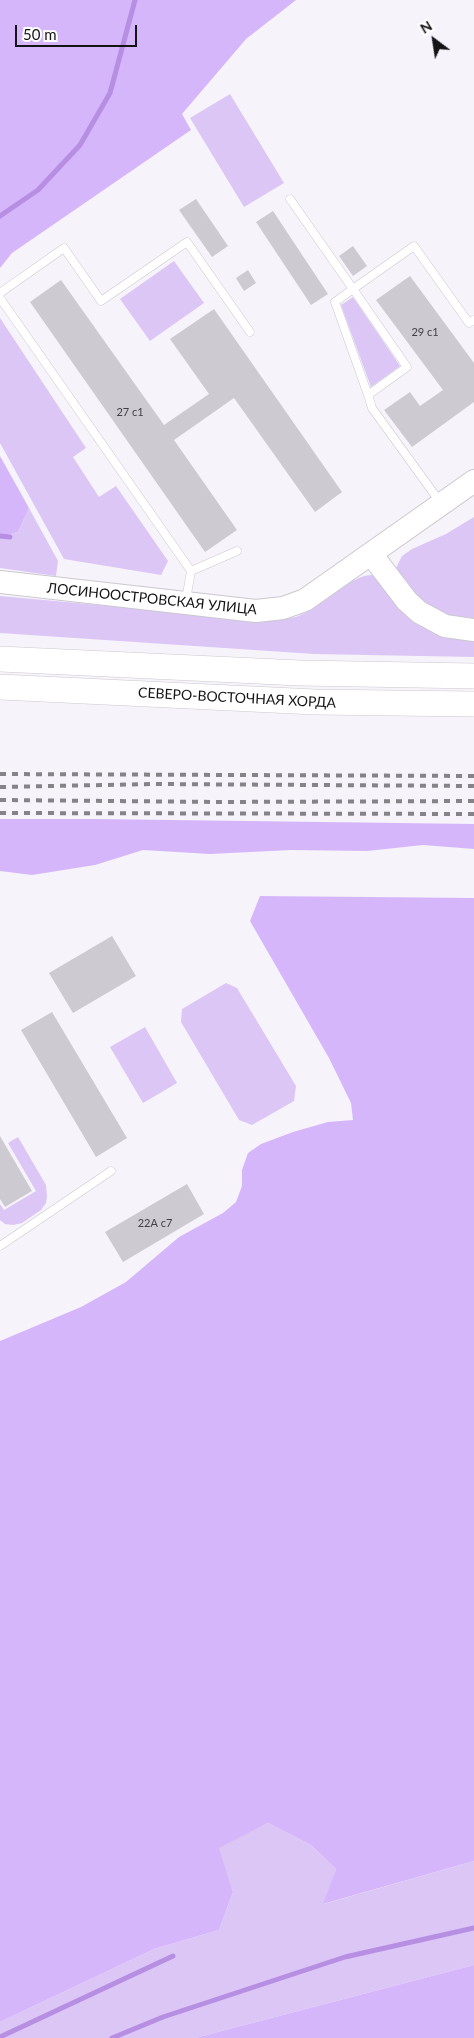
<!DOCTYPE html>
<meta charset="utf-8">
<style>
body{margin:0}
#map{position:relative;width:474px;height:2038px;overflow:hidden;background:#f6f3fb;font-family:Lato,sans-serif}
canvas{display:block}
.north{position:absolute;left:409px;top:15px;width:50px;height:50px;-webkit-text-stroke:4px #fff;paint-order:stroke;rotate:329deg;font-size:14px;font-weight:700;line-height:20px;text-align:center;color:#141315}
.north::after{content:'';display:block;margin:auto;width:18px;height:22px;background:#141315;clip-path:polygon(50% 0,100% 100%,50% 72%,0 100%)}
.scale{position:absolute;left:15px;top:25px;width:122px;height:22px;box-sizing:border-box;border:2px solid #141315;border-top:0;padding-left:6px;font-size:15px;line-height:18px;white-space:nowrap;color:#141315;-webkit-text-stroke:4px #fff;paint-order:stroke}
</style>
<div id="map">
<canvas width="474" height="2038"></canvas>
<div class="north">N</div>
<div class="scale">50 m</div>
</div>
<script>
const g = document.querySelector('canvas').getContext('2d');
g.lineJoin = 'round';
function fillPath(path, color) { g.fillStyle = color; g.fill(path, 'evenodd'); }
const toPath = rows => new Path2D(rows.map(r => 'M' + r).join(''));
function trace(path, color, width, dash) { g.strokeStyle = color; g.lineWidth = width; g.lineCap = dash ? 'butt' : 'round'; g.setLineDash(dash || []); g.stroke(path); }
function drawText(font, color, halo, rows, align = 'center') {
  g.font = font + ' Lato,sans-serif'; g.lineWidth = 5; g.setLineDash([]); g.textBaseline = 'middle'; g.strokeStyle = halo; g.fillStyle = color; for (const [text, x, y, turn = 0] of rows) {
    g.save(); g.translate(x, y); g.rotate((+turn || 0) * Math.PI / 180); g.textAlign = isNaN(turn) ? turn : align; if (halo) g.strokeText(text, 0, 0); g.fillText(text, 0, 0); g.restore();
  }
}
const green = toPath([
 [230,94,284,183,244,207,190,118],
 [174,261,204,303,150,341,120,299],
 [353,297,400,366,371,387,341,305],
 [0,318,86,448,73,457,99,497,116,486,168,561,161,575,64,559,0,443],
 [29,508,58,561,56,576,0,568,0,534,4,536,18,532],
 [474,517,474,625,434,616,395,570,402,556,412,549,446,534],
 [371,575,378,577,474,635,474,657,314,654,0,633,0,596,274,621,296,617,311,610,352,581,364,576],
 [226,983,237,988,296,1086,294,1101,252,1125,239,1120,181,1022,182,1009],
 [145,1027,177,1083,143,1103,110,1047],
 [18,1137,46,1185,47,1196,46,1203,41,1210,22,1223,13,1225,5,1224,0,1220,0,1204,4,1210,36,1191,8,1143],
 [268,1823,311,1845,336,1869,324,1904,474,1861,474,1965,195,2038,0,2038,0,2022,154,1949,219,1930,233,1892,218,1847]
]);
const forest = toPath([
 [0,0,296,0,246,39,182,114,191,130,12,253,0,268],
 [0,456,29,508,18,532,4,536,0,534],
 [0,819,95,819,474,824,474,849,423,845,367,851,291,850,210,854,143,850,95,865,32,875,0,871],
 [260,896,474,898,474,1861,323,1904,336,1869,311,1845,268,1823,219,1848,233,1892,219,1930,154,1949,0,2022,0,1341,81,1307,126,1282,179,1237,223,1213,236,1202,242,1186,242,1170,248,1153,261,1144,293,1132,328,1122,353,1120,351,1103,329,1058,250,921],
 [474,1965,474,2038,195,2038]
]);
const stream = toPath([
 [0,216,38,190,80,145,110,93,135,0],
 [0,536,10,537],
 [0,2037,173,1956],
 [112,2038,163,2017,345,1957,474,1928]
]);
const building = toPath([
 [196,199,228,246,212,257,179,210],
 [273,211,328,294,311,305,256,222],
 [353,246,367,266,353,276,339,256],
 [248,270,256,283,244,291,236,278],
 [410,276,474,363,474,402,412,447,384,410,410,392,420,406,443,390,376,300],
 [61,280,164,425,209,394,170,339,214,309,342,492,315,512,234,398,174,440,237,530,205,552,30,302],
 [112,936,136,976,73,1013,49,973],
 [52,1012,127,1138,96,1157,21,1030],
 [0,1136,32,1191,5,1207,0,1199],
 [187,1184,204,1214,123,1262,105,1232]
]);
const lane = toPath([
 [290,199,353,289,335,302,368,395],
 [0,293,64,248,101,301,187,242,250,332],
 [0,298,191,571,186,600],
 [440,502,372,408,368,395,407,367,353,289,414,246,469,323,474,320],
 [191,571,237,551],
 [0,1246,111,1171]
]);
const secondary = toPath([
 [371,554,407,601,419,612,445,626,474,630],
 [0,582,256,611,283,608,305,600,474,481]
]);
const primary = toPath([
 [0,659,300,673,474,676],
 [0,687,315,702,474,704]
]);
const rail = toPath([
 [0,774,474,776],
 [0,787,155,784,474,786],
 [0,800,220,802,474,801],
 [0,813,474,814]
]);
const numberNames = [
 ["29 с1",425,332],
 ["27 с1",130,412],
 ["22А с7",155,1223]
];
const streetNames = [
 ["ЛОСИНООСТРОВСКАЯ УЛИЦА",152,599,6],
 ["СЕВЕРО-ВОСТОЧНАЯ ХОРДА",237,698,3]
];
fillPath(green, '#dcc6f6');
fillPath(forest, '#d6b6fa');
trace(stream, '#b78fe2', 5);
fillPath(building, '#cdcad2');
trace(lane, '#cbc8cf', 9);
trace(secondary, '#cbc8cf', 24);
trace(primary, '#cbc8cf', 26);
trace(lane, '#fff', 8);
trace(secondary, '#fff', 22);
trace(primary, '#fff', 25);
trace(rail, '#858388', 4, [6, 6]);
drawText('11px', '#424144', null, numberNames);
drawText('14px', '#141315', '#fff', streetNames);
</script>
